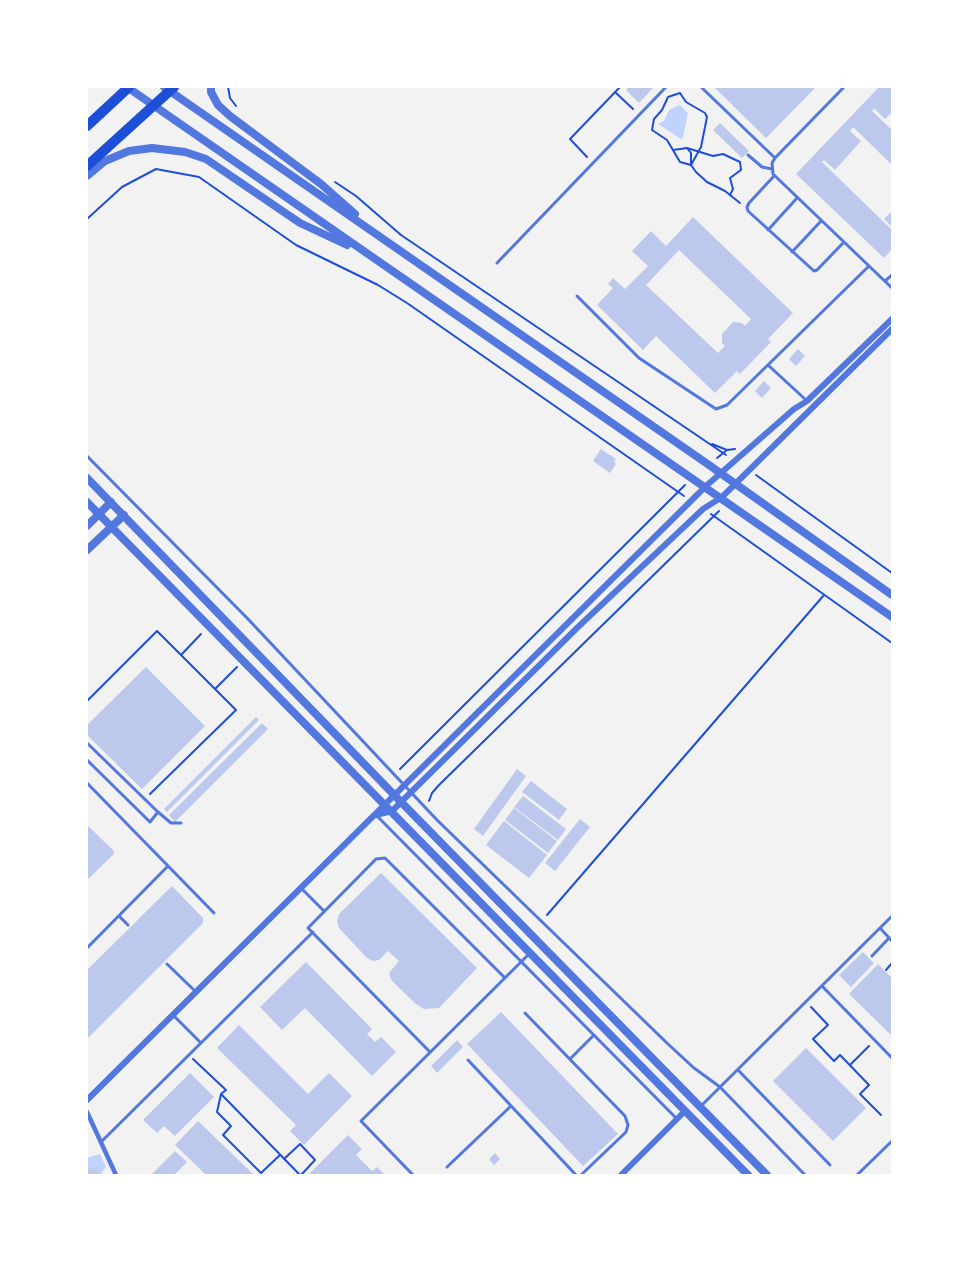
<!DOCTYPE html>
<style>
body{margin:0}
#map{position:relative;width:979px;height:1262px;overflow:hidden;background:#f2f2f2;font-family:Mulish,sans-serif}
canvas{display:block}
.frame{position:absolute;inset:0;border:88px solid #fff;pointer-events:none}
</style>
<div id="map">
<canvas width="979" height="1262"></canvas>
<div class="frame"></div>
</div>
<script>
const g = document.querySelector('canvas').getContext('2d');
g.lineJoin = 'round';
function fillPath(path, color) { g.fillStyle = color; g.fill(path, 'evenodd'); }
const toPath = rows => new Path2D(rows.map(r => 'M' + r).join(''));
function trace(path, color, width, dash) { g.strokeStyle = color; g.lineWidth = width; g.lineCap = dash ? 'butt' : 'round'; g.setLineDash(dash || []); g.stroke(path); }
const water = toPath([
 [680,105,688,113,683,137,681,139,658,124,664,121,669,110],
 [100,1154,106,1167,101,1173,94,1167,87,1169,87,1158]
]);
const building = toPath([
 [629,87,654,87,639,103,626,90],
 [714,87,816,87,766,138],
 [879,87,892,87,892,112,885,119,874,108,872,111,892,130,892,165,853,127,850,131,861,141,835,170,824,160,822,162,892,230,892,249,884,258,796,174],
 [720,123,749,151,742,158,713,130],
 [892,211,892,227,884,219],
 [693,217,793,313,768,339,771,342,740,374,737,371,715,393,656,336,643,350,597,305,613,288,608,284,613,278,625,289,648,266,632,251,651,231,666,246],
 [679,250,751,319,745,326,742,323,733,322,722,334,722,343,725,346,718,353,646,285],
 [798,349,805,356,796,366,789,359],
 [764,381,771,388,762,398,755,391],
 [601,449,616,459,614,462,616,464,610,473,593,461],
 [146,667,205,726,142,789,87,735,87,725],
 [256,717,259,720,167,812,164,809],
 [262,723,268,729,175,822,169,815],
 [517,769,526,776,483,836,474,829],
 [531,781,567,809,559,820,522,792],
 [523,796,566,829,558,840,514,807],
 [514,808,557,841,548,853,505,820],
 [580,819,590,827,555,871,545,863],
 [504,821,547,855,529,878,486,845],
 [87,825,114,851,114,854,87,880],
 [381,873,477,968,439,1008,424,1009,416,1004,392,981,389,973,399,961,388,951,379,960,373,961,367,958,339,928,337,922,339,914],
 [172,886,203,918,203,923,87,1039,87,970],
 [863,952,874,963,851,987,839,975],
 [306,962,372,1029,367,1034,375,1042,381,1037,396,1052,372,1076,305,1008,282,1030,260,1007],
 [878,964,892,978,892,1036,849,994],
 [501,1012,618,1134,583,1166,467,1044],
 [239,1025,308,1094,329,1073,352,1096,304,1145,290,1131,296,1125,217,1048],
 [457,1040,463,1047,437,1073,431,1066],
 [806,1048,866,1108,833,1141,773,1081],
 [190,1073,214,1097,175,1136,164,1126,157,1133,143,1120],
 [198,1121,254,1175,206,1175,175,1145],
 [348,1135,362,1149,356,1155,372,1171,377,1167,385,1175,308,1175],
 [175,1151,187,1162,174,1175,151,1175],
 [495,1153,500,1159,494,1165,489,1159],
 [94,1167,101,1173,103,1175,87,1175,87,1169]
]);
const path = toPath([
 [228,87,230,98,236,106],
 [615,92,633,109],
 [668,97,662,110,654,119,652,130,667,140,680,162,691,165,701,147,707,117,705,113,686,102,680,93,668,97],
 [687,148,691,153,691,165,696,172,707,182,725,191,740,203],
 [673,150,687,148,713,156,723,154,740,162,741,170,730,178,733,189,730,195],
 [587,157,570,139,620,87],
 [335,182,356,196,401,235,726,455],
 [87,219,122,187,156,169,199,177,296,245,378,285,407,303,684,496],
 [712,444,727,450,735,449],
 [717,458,727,450],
 [756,475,892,573],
 [711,514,892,643],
 [201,634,181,655,215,689,237,667],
 [87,701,157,631,181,655],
 [400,769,685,485],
 [150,794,236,710,215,689],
 [429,801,432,793,439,785,719,511],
 [547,915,824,595],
 [886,970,892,963],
 [811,1007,828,1025,813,1039,834,1061,840,1055,869,1085,860,1094,881,1115],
 [193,1059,226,1090,221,1094,217,1112,231,1126,223,1135,261,1173,280,1155],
 [850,1065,869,1046],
 [221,1094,300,1175],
 [284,1159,300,1144,315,1160,301,1175]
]);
const service = toPath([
 [701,87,775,158],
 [844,87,775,158,772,163,773,174,892,288],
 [748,155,762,167,772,169],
 [774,176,749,203,747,207,748,211,814,271,817,270,844,242],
 [768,230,797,198],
 [792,252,821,221],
 [497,263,666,87],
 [885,281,892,275],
 [577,296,639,358,716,409,727,405,869,266],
 [768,365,806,400],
 [87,456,248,619,437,820,668,1044,694,1068,720,1087,805,1175],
 [87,743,158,812],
 [87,760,150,822,158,812,171,823,181,823],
 [87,783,214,913],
 [377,816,676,1118],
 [301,888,324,911],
 [119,916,128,925],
 [880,928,892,941],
 [87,948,168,866],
 [872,956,889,938],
 [167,964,195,991],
 [822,986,892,1058],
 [525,1013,625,1116,628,1125,626,1132,581,1175],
 [173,1015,201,1043],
 [430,1052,308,928,376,859,385,858,505,978],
 [570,1059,594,1035],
 [468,1060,576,1175],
 [738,1070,830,1165],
 [701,1106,892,916],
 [101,1142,313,932],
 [447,1167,511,1106],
 [413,1175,361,1121,530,953],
 [857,1175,892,1141]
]);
const pedestrian = toPath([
 [87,1112,116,1175]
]);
const minor = toPath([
 [376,815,392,811,578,627,703,509,722,497,892,329],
 [87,1100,706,486,794,409,807,401,892,319],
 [621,1175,685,1111]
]);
const tertiary = toPath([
 [127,87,892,617],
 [164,87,709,465,892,595],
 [211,87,211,92,218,105,230,116,321,184,355,214],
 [87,176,105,161,129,151,152,148,185,152,206,159,300,223,347,245],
 [87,478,401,802,767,1175],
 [87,502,748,1175],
 [87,526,111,502],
 [87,550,124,515]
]);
const primary = toPath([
 [87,126,129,87],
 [87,166,174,87]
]);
fillPath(water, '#bfd3fe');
fillPath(building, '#bdc9ec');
trace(path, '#1d4ed8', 2);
trace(service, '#5277de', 3);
trace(pedestrian, '#5277de', 4.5);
trace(minor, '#5277de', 6);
trace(tertiary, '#5277de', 8);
trace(primary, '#1d4ed8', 10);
</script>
